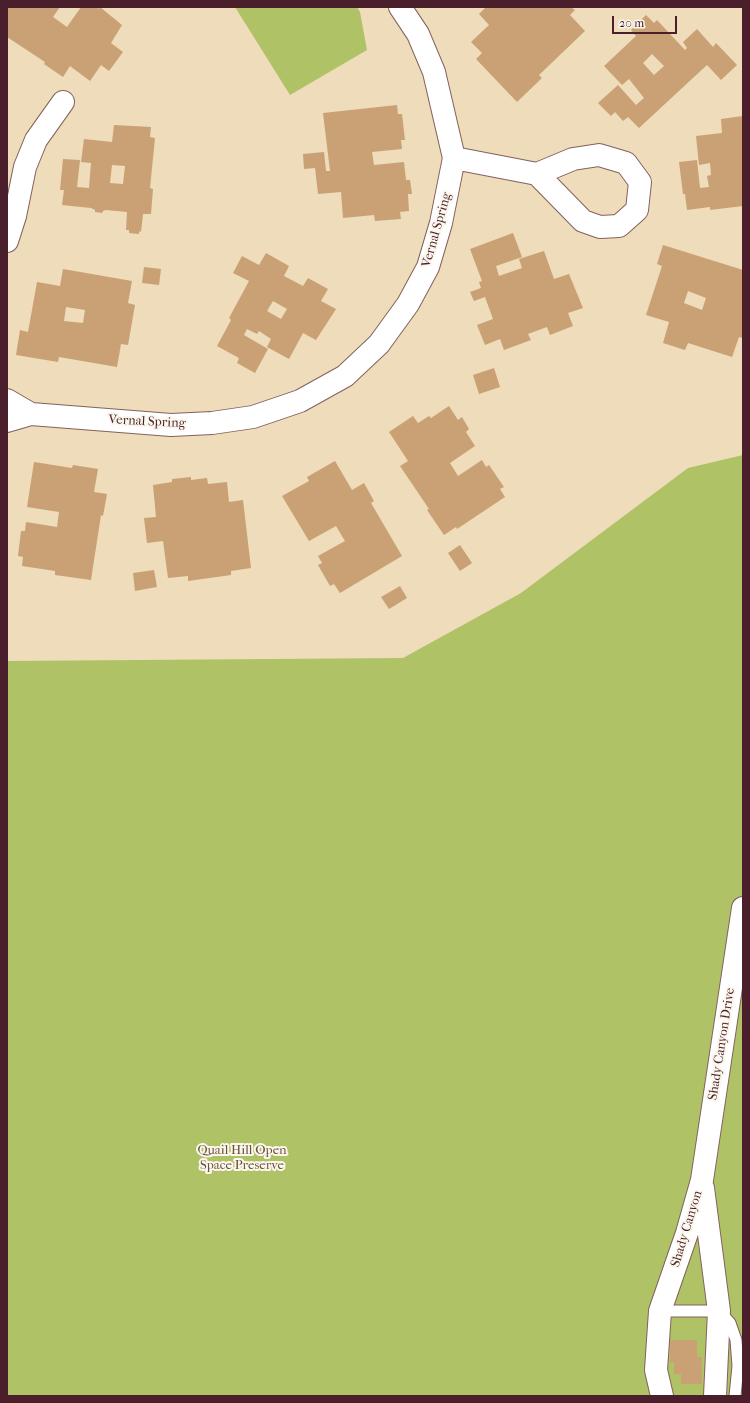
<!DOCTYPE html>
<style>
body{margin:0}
#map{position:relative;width:750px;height:1403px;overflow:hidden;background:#eedcba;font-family:"IM FELL French Canon",serif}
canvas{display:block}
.frame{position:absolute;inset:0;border:8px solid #4a1f2b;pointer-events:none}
.scale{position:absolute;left:612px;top:16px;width:65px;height:18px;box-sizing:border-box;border:2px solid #4a1f2b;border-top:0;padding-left:5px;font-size:12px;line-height:14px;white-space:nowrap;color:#4a1f2b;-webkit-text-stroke:3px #fbf7ec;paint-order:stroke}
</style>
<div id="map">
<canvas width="750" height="1403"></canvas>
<div class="frame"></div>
<div class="scale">20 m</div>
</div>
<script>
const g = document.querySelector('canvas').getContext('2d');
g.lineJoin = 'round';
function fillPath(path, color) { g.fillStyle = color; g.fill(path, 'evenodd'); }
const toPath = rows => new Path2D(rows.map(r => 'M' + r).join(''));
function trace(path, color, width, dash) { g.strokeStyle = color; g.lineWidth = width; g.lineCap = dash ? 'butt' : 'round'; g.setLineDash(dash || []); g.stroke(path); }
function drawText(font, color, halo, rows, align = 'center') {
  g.font = font + ' "IM FELL French Canon",serif'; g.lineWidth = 4; g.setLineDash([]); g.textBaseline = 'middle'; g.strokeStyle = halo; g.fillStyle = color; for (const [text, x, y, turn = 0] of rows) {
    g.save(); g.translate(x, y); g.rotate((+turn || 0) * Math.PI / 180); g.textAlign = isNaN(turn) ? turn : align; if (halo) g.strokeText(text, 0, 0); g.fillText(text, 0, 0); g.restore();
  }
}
const green = toPath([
 [235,7,357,7,360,12,367,50,290,95],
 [743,455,743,1396,7,1396,7,661,403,658,521,593,688,468]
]);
const building = toPath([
 [8,7,60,7,53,17,67,27,81,7,97,7,99,9,100,7,122,25,111,43,123,52,109,71,101,65,90,81,70,66,63,77,44,64,45,62,7,37],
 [486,7,571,7,575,10,570,15,585,31,539,75,542,78,517,102,476,59,482,53,471,42,489,25,479,14],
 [646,15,654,23,657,20,685,50,687,48,683,42,697,29,713,47,716,43,737,65,721,80,707,65,639,128,628,117,623,121,615,112,611,116,598,103,618,85,636,105,644,98,629,79,622,85,604,66,636,36,631,30],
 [652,54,664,66,654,75,643,63],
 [397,105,398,114,402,114,405,140,401,140,402,149,372,152,374,165,404,162,406,180,410,180,412,194,408,194,409,211,400,212,401,219,375,221,374,215,343,218,341,192,318,194,315,168,304,169,303,154,324,152,326,171,330,171,323,113],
 [743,116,743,206,710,210,710,207,687,210,685,194,683,194,679,162,697,160,700,188,709,187,707,176,711,175,710,163,699,165,696,136,722,133,721,119],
 [114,125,151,127,150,137,155,138,150,188,153,189,151,214,143,214,141,232,139,231,139,234,129,233,129,230,126,230,127,212,106,210,103,211,102,213,95,212,95,210,91,208,62,205,64,190,60,190,63,159,80,160,77,187,89,188,91,163,81,162,84,139,112,142],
 [112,165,125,166,123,184,110,183],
 [513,233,522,257,496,266,499,276,522,268,519,259,544,251,554,279,569,274,583,308,568,313,573,326,550,335,547,327,528,334,531,340,504,350,500,339,485,345,477,325,493,319,485,297,474,301,470,292,481,288,479,282,482,281,470,249],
 [663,245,743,270,743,338,739,337,732,357,688,343,685,350,663,343,669,322,646,315,662,266,657,264],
 [688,291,706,298,702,310,684,303],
 [266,253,289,266,284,276,303,286,308,278,328,289,321,301,336,309,316,340,303,333,289,359,267,347,271,339,259,331,257,334,247,329,244,335,268,349,255,373,237,363,239,358,217,346,231,320,229,318,249,281,233,273,242,256,259,265],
 [273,301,287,309,281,319,267,311],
 [144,267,161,269,159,285,142,283],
 [63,269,132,281,128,303,135,305,128,345,121,344,117,367,59,357,58,362,16,355,20,330,28,332,37,282,60,286],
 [66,307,85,310,83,323,64,321],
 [494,368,500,387,479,394,473,375],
 [449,406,458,420,462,417,469,429,466,432,475,446,450,463,458,476,482,460,486,467,489,465,504,487,500,489,505,497,457,529,456,527,444,535,427,510,429,509,400,466,408,461,389,432,413,416,418,423,429,416,431,418],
 [335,461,352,490,364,483,374,501,371,503,402,556,340,593,334,584,330,586,318,565,322,563,318,556,345,541,336,526,309,541,282,496,309,481,307,477],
 [34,462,72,468,73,465,98,469,94,492,107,494,103,516,101,515,91,580,55,575,55,571,22,566,23,557,18,556,21,531,25,531,26,522,57,527,59,512,27,507],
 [191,477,191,480,207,478,208,484,227,482,229,502,243,500,251,568,231,571,231,575,188,581,188,576,168,578,163,541,147,543,144,518,156,517,153,485,172,482,172,479],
 [460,545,472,563,460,571,448,553],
 [154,570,157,587,135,591,133,573],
 [400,586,407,598,389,609,381,597],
 [670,1340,697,1340,697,1357,702,1357,702,1384,681,1384,681,1374,674,1374,674,1362,670,1363]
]);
const lane = toPath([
 [660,1311,719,1311,730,1323,736,1340,738,1366,735,1396]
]);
const street = toPath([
 [454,158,537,174,573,159,599,155,626,163,640,182,637,210,619,226,600,227,583,221,537,174],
 [7,241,15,216,25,167,36,140,63,102],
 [7,400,31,414],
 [7,421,31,414,171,425,212,423,253,417,300,401,345,376,379,344,408,304,428,267,441,223,454,158,434,72,418,34,400,7]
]);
const secondary = toPath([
 [703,1188,719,1311,715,1396],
 [662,1396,656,1370,660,1311,687,1233,702,1180,743,908]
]);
const streetNames = [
 ["Vernal Spring",437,230,-74],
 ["Vernal Spring",147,422,3],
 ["Shady Canyon Drive",722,1044,-81],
 ["Shady Canyon",687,1229,-73]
];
const parkNames = [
 ["Quail Hill Open",242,1151],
 ["Space Preserve",242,1166]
];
fillPath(green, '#afc266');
fillPath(building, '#c9a174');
trace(lane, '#83615d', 13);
trace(street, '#83615d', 24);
trace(secondary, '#83615d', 24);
trace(lane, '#fff', 11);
trace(street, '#fff', 22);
trace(secondary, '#fff', 22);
drawText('13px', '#4a1f2b', '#fbf7ec', streetNames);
drawText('13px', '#68503d', '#fbf7ec', parkNames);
</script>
